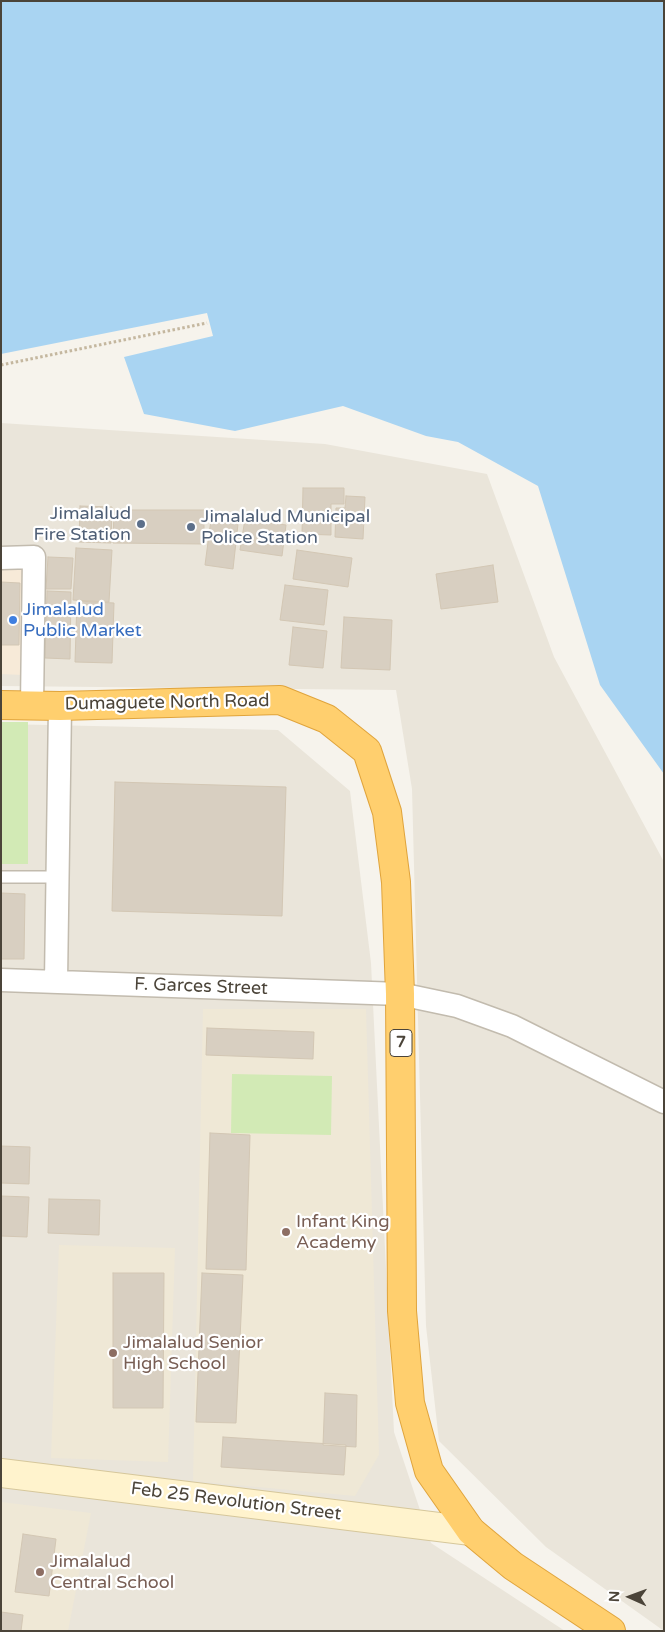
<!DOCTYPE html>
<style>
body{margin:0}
#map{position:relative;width:665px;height:1632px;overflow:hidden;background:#f6f3ec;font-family:"Varela Round",sans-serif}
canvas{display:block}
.frame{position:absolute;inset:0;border:2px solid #4b4439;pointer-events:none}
.north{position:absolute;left:605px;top:1572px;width:50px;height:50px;-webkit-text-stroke:4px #fff;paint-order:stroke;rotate:272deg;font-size:14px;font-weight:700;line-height:20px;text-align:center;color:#4b4439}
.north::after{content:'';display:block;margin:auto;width:18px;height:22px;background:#4b4439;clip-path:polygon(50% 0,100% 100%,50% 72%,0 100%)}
</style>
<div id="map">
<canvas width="665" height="1632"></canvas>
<div class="frame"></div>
<div class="north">N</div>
</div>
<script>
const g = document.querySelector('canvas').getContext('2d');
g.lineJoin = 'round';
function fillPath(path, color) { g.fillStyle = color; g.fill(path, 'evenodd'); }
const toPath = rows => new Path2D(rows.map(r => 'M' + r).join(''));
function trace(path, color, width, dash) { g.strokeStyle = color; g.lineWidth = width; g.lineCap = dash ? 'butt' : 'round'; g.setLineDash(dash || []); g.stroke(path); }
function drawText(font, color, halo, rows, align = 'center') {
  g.font = font + ' "Varela Round",sans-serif'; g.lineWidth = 4.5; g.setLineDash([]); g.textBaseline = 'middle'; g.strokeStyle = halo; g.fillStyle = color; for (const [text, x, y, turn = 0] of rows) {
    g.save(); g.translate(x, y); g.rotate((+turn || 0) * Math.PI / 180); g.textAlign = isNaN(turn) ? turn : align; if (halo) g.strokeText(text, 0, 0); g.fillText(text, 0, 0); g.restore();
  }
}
const residential = toPath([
 [1,423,325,444,487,474,554,657,664,862,664,1631,546,1547,439,1441,426,1326,412,789,396,690,1,686],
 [1,724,278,730,350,791,371,963,394,1432,431,1543,565,1631,1,1631]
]);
const commercial = toPath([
 [26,565,23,675,1,674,1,566]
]);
const education = toPath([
 [203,1009,366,1009,379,1455,355,1496,193,1481],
 [59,1245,175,1248,168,1462,51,1458],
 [1,1502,91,1513,68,1631,1,1631]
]);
const green = toPath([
 [1,722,28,722,28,864,1,864],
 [232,1074,332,1076,331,1135,231,1133]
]);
const water = toPath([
 [1,1,664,1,664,774,600,685,538,486,458,442,426,436,343,406,235,431,144,414,124,357,213,336,207,313,1,354]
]);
const building = toPath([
 [303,488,344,488,344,504,331,504,331,535,302,534,303,488],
 [346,496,365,497,363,539,335,537,336,508,345,508,346,496],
 [80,506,112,507,111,543,79,542,80,506],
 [114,510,204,510,204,544,113,543,114,510],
 [212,512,239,515,233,569,205,565,212,512],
 [245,519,286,525,282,556,240,550,245,519],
 [76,548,112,550,109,602,73,600,76,548],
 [297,550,352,558,348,587,293,579,297,550],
 [48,557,73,558,71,589,46,589,48,557],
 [493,565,498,602,441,609,436,574,493,565],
 [1,582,20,583,19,645,1,645,1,582],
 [285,585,328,590,324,625,280,620,285,585],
 [47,591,71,592,70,659,45,658,47,591],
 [77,601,114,603,112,663,75,662,77,601],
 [344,617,392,620,390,670,341,668,344,617],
 [293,627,327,631,323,668,289,665,293,627],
 [115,782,286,787,282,916,112,911,115,782],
 [1,893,25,894,24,959,1,959,1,893],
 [207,1028,314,1032,313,1059,206,1055,207,1028],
 [210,1133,250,1135,246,1270,206,1269,210,1133],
 [1,1146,30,1147,29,1184,1,1183,1,1146],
 [1,1196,29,1197,27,1237,1,1236,1,1196],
 [49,1199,100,1200,99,1235,48,1233,49,1199],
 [113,1273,164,1273,163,1408,113,1408,113,1273],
 [202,1273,243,1275,236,1423,196,1422,202,1273],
 [325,1393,357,1395,356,1447,323,1445,325,1393],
 [223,1437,346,1445,344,1475,221,1467,223,1437],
 [23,1534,56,1539,49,1596,15,1592,23,1534],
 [1,1612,23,1615,21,1631,1,1631,1,1612]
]);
const path = toPath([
 [1,365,207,323]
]);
const lane = toPath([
 [1,877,58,877]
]);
const street = toPath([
 [1,558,34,557,32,705],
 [1,980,400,994,457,1006,512,1026,664,1102],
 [56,981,60,706]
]);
const secondary = toPath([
 [1,1473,471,1531]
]);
const highway = toPath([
 [1,705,60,706,280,700,327,719,367,751,387,812,396,882,400,994,402,1311,410,1403,429,1471,471,1531,513,1566,611,1631]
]);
const markers = [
 [141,524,5,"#5c6f8a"],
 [191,527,5,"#5c6f8a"],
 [13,620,5,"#3f7fe0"],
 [286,1232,5,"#8d6e63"],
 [113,1353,5,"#8d6e63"],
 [40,1572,5,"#8d6e63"]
];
const shields = [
 [401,1043,22]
];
const shieldNames = [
 ["7",401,1043]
];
const serviceNames = [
 ["Jimalalud",131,514],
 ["Fire Station",131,535],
 ["Jimalalud Municipal",201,517,"left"],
 ["Police Station",201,538,"left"]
];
const shopNames = [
 ["Jimalalud",23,610],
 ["Public Market",23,631]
];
const streetNames = [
 ["Dumaguete North Road",167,703,-1],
 ["F. Garces Street",201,987,2],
 ["Feb 25 Revolution Street",236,1502,7]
];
const educationNames = [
 ["Infant King",296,1222],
 ["Academy",296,1243],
 ["Jimalalud Senior",123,1343],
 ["High School",123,1364],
 ["Jimalalud",50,1562],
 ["Central School",50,1583]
];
fillPath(residential, '#eae5da');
fillPath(commercial, '#f7ead8');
fillPath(education, '#efe8d6');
fillPath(green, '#d2eab5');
fillPath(water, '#a9d4f2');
fillPath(building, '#d8cfc1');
trace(building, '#d3c7b4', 1);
trace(lane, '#c2bbae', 14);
trace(street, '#c2bbae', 25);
trace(secondary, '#d6c79b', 30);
trace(highway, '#e0a43c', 30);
trace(path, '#c4b79f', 3, [2.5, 2.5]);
trace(lane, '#fff', 11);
trace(street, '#fff', 22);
trace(secondary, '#fff3cd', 28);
trace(highway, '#ffcf6e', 28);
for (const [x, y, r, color] of markers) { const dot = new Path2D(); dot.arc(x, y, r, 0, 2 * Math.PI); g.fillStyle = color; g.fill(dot); trace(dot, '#fff', 2); }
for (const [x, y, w] of shields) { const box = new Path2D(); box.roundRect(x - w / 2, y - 13.5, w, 27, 4); g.fillStyle = '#fff'; g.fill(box); trace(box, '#4b4439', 1); }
drawText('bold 16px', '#4b4439', null, shieldNames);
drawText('18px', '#4e5e75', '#fff', serviceNames, 'right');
drawText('18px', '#366cbe', '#fff', shopNames, 'left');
drawText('18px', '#4b4439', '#fff', streetNames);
drawText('18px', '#785e54', '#fff', educationNames, 'left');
</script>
